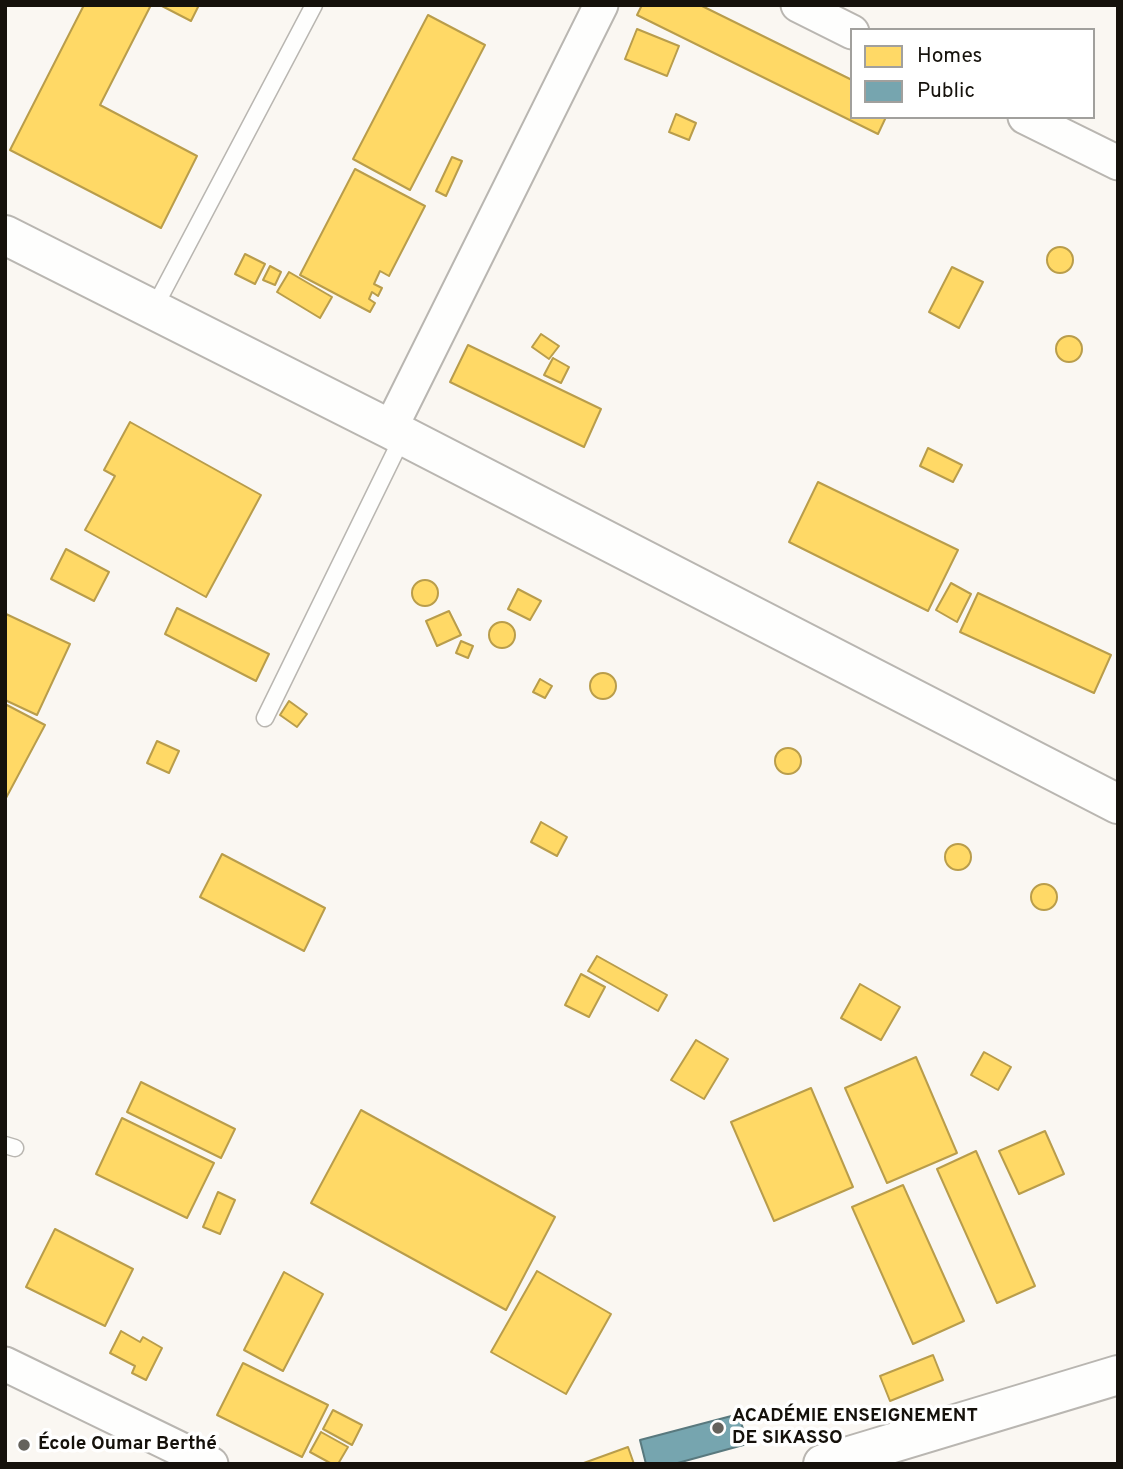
<!DOCTYPE html>
<meta charset="utf-8">
<style>
body{margin:0}
#map{position:relative;width:1123px;height:1469px;overflow:hidden;background:#faf7f2;font-family:Overpass,sans-serif}
canvas{display:block}
.frame{position:absolute;inset:0;border:7px solid #15110b;pointer-events:none}
.legend{position:absolute;left:850px;top:28px;width:245px;height:91px;box-sizing:border-box;background:#fff;border:2px solid #a1a09d;margin:0;padding:9px 12px;list-style:none;font-size:21px;color:#15110b}
.legend li{display:flex;align-items:center;gap:14px;height:35px}
.legend b{width:35px;border:2px solid #a1a09d}
</style>
<div id="map">
<canvas width="1123" height="1469"></canvas>
<div class="frame"></div>
<ul class="legend">
<li><b style="height:19px;background:#ffd966"></b>Homes</li>
<li><b style="height:19px;background:#76a5af"></b>Public</li>
</ul>
</div>
<script>
const g = document.querySelector('canvas').getContext('2d');
g.lineJoin = 'round';
function fillPath(path, color) { g.fillStyle = color; g.fill(path, 'evenodd'); }
const toPath = rows => new Path2D(rows.map(r => 'M' + r).join(''));
function trace(path, color, width, dash) { g.strokeStyle = color; g.lineWidth = width; g.lineCap = dash ? 'butt' : 'round'; g.setLineDash(dash || []); g.stroke(path); }
function drawText(font, color, halo, rows, align = 'center') {
  g.font = font + ' Overpass,sans-serif'; g.lineWidth = 7; g.setLineDash([]); g.textBaseline = 'middle'; g.strokeStyle = halo; g.fillStyle = color; for (const [text, x, y, turn = 0] of rows) {
    g.save(); g.translate(x, y); g.rotate((+turn || 0) * Math.PI / 180); g.textAlign = isNaN(turn) ? turn : align; if (halo) g.strokeText(text, 0, 0); g.fillText(text, 0, 0); g.restore();
  }
}
const homes = toPath([
 [84,5,151,5,100,105,197,156,161,228,10,150,84,5],
 [160,5,199,5,191,21,160,5],
 [642,5,700,5,852,80,852,117,886,117,878,134,637,15,642,5],
 [428,15,485,45,410,190,353,159,428,15],
 [637,29,679,46,667,76,625,59,637,29],
 [676,114,696,123,689,140,669,132,676,114],
 [452,157,462,161,446,196,436,191,452,157],
 [355,169,425,206,389,276,380,271,374,284,382,288,378,296,372,292,369,299,375,303,370,312,300,275,355,169],
 '1047 260a13 13 0 1 1 26 0a13 13 0 1 1-26 0Z',
 [245,254,265,264,255,284,235,274,245,254],
 [270,266,281,272,275,285,263,280,270,266],
 [952,267,983,282,959,328,929,312,952,267],
 [289,272,332,297,320,318,277,292,289,272],
 [541,334,559,346,549,359,532,347,541,334],
 '1056 349a13 13 0 1 1 26 0a13 13 0 1 1-26 0Z',
 [468,345,601,409,584,447,450,382,468,345],
 [553,358,569,367,561,383,544,375,553,358],
 [130,422,261,495,206,597,85,530,115,476,104,470,130,422],
 [928,448,962,465,953,482,920,466,928,448],
 [818,482,958,550,928,611,789,542,818,482],
 [66,549,109,572,94,601,51,579,66,549],
 '412 593a13 13 0 1 1 26 0a13 13 0 1 1-26 0Z',
 [951,583,971,594,957,622,936,610,951,583],
 [518,589,541,601,530,620,508,609,518,589],
 [978,593,1111,655,1094,693,960,632,978,593],
 [177,608,269,654,256,681,165,634,177,608],
 [449,611,461,635,437,646,426,621,449,611],
 [6,614,70,644,37,715,5,700,6,614],
 '489 635a13 13 0 1 1 26 0a13 13 0 1 1-26 0Z',
 [461,641,473,646,468,658,456,653,461,641],
 '590 686a13 13 0 1 1 26 0a13 13 0 1 1-26 0Z',
 [540,679,552,686,545,698,533,692,540,679],
 [289,701,307,714,297,727,280,715,289,701],
 [5,704,45,725,6,798,5,798,5,704],
 [157,741,179,751,169,773,147,763,157,741],
 '775 761a13 13 0 1 1 26 0a13 13 0 1 1-26 0Z',
 [541,822,567,837,557,856,531,842,541,822],
 '945 857a13 13 0 1 1 26 0a13 13 0 1 1-26 0Z',
 [222,854,325,908,304,951,200,897,222,854],
 '1031 897a13 13 0 1 1 26 0a13 13 0 1 1-26 0Z',
 [597,956,667,995,658,1011,588,971,597,956],
 [581,974,605,987,589,1017,565,1005,581,974],
 [860,984,900,1007,881,1040,841,1018,860,984],
 [696,1040,728,1059,704,1099,671,1080,696,1040],
 [984,1052,1011,1067,998,1090,971,1075,984,1052],
 [916,1057,957,1153,887,1183,845,1088,916,1057],
 [141,1082,235,1129,221,1158,127,1112,141,1082],
 [811,1088,853,1187,774,1221,731,1122,811,1088],
 [361,1110,555,1217,506,1310,311,1203,361,1110],
 [122,1118,214,1163,187,1218,96,1174,122,1118],
 [1045,1131,1064,1174,1019,1194,999,1151,1045,1131],
 [976,1151,1035,1286,997,1303,937,1169,976,1151],
 [903,1185,964,1321,913,1344,852,1207,903,1185],
 [218,1192,235,1200,220,1234,203,1227,218,1192],
 [55,1229,133,1269,105,1326,26,1287,55,1229],
 [537,1271,611,1314,566,1394,491,1352,537,1271],
 [284,1272,323,1294,283,1371,244,1350,284,1272],
 [121,1331,140,1342,143,1337,162,1348,146,1380,132,1373,135,1366,110,1353,121,1331],
 [933,1355,943,1380,890,1401,880,1376,933,1355],
 [243,1363,328,1405,302,1457,217,1415,243,1363],
 [333,1410,362,1425,352,1445,323,1429,333,1410],
 [321,1432,348,1447,338,1464,332,1464,310,1452,321,1432],
 [628,1447,634,1464,581,1464,628,1447]
]);
const public = toPath([
 [739,1414,747,1444,674,1464,646,1464,640,1440,739,1414]
]);
const service = toPath([
 [153,310,314,5],
 [265,718,403,436],
 [5,1145,15,1148]
]);
const minor = toPath([
 [798,5,852,32],
 [1025,117,1118,163],
 [390,429,601,5],
 [5,1364,211,1464]
]);
const tertiary = toPath([
 [5,235,390,429,1118,804]
]);
const secondary = toPath([
 [823,1464,1118,1375]
]);
const markers = [
 [718,1428,7,"#65625c"],
 [24,1445,7,"#65625c"]
];
const poiNames = [
 ["ACADÉMIE ENSEIGNEMENT",732,1417],
 ["DE SIKASSO",732,1439],
 ["École Oumar Berthé",38,1445]
];
fillPath(homes, '#ffd966');
trace(homes, '#b99d4b', 2);
fillPath(public, '#76a5af');
trace(public, '#59797e', 2);
trace(service, '#b9b6b1', 19);
trace(minor, '#b9b6b1', 37);
trace(tertiary, '#b9b6b1', 42);
trace(secondary, '#b9b6b1', 42);
trace(service, '#fefefd', 16);
trace(minor, '#fefefd', 33);
trace(tertiary, '#fefefd', 38);
trace(secondary, '#fefefd', 38);
for (const [x, y, r, color] of markers) { const dot = new Path2D(); dot.arc(x, y, r, 0, 2 * Math.PI); g.fillStyle = color; g.fill(dot); trace(dot, '#fff', 2.5); }
drawText('bold 19px', '#15110b', '#fff', poiNames, 'left');
</script>
